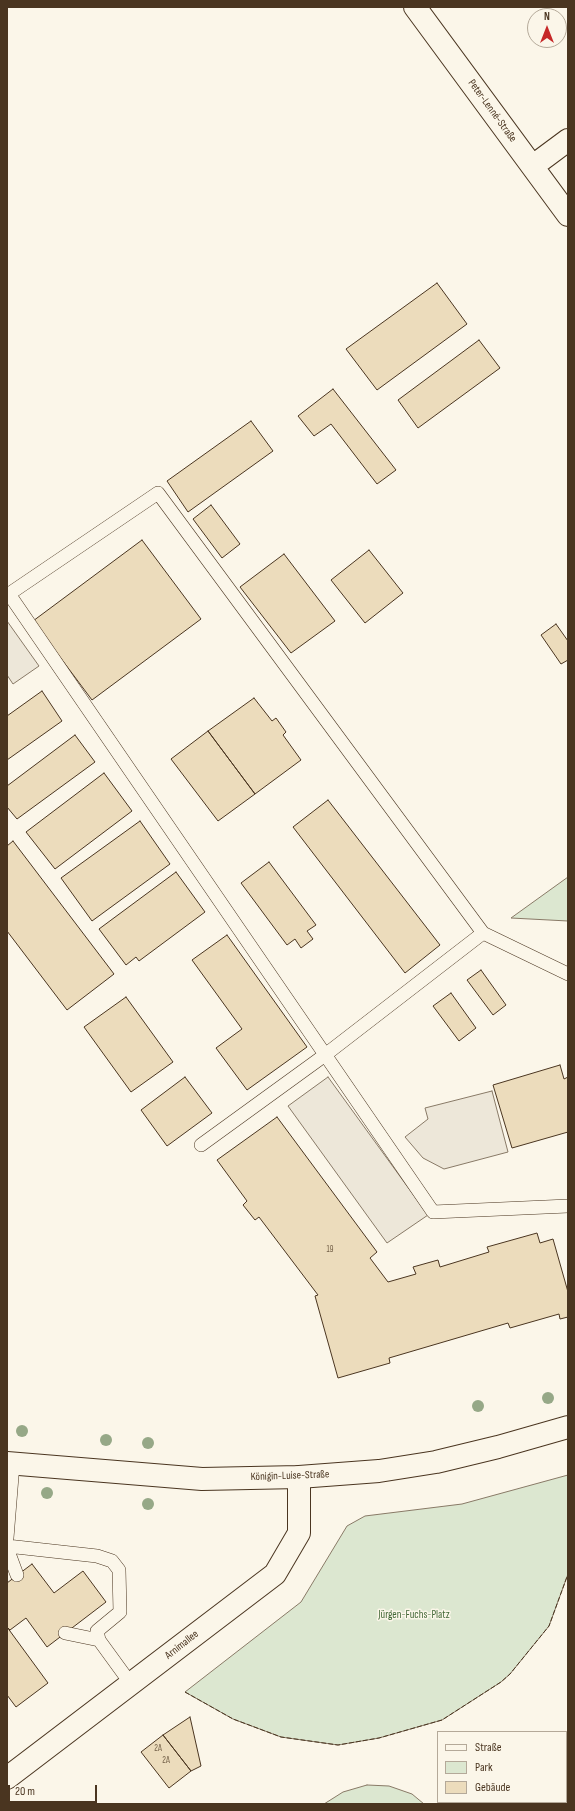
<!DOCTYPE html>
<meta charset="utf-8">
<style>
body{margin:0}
#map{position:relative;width:575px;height:1811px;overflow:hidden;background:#fbf6e9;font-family:"Sofia Sans Condensed",sans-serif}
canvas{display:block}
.frame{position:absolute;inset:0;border:8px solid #4a3520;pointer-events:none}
.legend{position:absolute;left:437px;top:1731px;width:130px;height:72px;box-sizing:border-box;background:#fbf6e9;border:1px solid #b4a999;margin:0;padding:5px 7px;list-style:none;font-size:12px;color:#4a3520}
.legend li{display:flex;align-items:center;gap:8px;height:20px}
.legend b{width:20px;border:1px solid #b4a999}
.north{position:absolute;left:527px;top:8px;width:40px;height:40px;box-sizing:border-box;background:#fbf6e9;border:1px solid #b4a999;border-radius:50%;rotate:0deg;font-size:11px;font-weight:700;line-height:16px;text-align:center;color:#4a3520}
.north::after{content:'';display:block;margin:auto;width:14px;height:18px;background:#c62828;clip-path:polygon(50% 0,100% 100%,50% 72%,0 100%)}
.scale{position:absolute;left:8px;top:1785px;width:89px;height:18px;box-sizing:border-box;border:2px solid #4a3520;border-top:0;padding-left:5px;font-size:12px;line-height:14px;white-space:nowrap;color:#4a3520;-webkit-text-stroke:3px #fbf6e9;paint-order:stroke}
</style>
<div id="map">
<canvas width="575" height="1811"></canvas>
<div class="frame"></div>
<ul class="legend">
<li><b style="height:5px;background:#fbf6e9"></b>Straße</li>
<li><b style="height:11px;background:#dce7d0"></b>Park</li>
<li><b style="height:11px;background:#ecdcbc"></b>Gebäude</li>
</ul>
<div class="north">N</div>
<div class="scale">20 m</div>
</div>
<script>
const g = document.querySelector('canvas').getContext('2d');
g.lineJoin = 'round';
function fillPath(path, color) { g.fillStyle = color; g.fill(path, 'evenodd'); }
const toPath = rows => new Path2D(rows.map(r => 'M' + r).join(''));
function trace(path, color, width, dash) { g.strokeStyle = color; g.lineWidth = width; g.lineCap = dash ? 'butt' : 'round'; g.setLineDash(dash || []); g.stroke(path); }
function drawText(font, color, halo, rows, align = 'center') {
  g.font = font + ' "Sofia Sans Condensed",sans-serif'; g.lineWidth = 3; g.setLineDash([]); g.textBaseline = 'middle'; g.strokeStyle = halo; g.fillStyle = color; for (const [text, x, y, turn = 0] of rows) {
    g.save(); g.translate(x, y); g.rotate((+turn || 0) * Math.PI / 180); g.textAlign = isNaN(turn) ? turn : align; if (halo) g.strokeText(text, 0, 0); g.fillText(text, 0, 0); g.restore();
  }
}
const green = toPath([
 [568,877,568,921,511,918,568,877],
 [568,1475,568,1574,549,1626,510,1674,501,1682,442,1720,379,1738,338,1745,281,1737,233,1719,185,1692,301,1602,347,1526,365,1516,462,1504,568,1475],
 [367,1785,389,1786,412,1794,424,1804,324,1804,343,1792,367,1785]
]);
const parking = toPath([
 [7,621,39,666,13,684,7,675,7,621],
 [328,1077,428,1215,387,1243,288,1106,328,1077],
 [492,1091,508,1152,444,1169,423,1158,405,1137,428,1119,425,1108,492,1091]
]);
const building = toPath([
 [437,283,467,324,377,390,346,349,437,283],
 [479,340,500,368,418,428,398,400,479,340],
 [333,389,396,470,377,484,331,424,314,436,298,416,333,389],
 [251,421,273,451,188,512,167,481,251,421],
 [211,505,240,544,222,558,193,519,211,505],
 [142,540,201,619,92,700,33,621,142,540],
 [369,550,403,593,365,623,331,580,369,550],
 [284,554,335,621,291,653,240,587,284,554],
 [556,624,568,641,568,660,561,664,541,635,556,624],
 [42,691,62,721,7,760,7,716,42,691],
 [254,698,272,721,276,718,286,732,283,735,301,760,255,794,208,731,254,698],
 [208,731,255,794,218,821,171,759,208,731],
 [75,735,95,762,17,819,7,807,7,786,75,735],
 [104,773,132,811,55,869,26,832,104,773],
 [328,800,440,945,405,973,293,827,328,800],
 [140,821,170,864,92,921,61,878,140,821],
 [13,841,114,974,67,1010,7,931,7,846,13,841],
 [269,862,316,925,307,931,313,939,301,948,295,939,287,945,241,883,269,862],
 [176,872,205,912,139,961,136,957,126,965,99,929,176,872],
 [227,935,307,1047,247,1090,216,1048,242,1029,192,960,227,935],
 [481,970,506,1005,493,1015,467,980,481,970],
 [451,993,476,1028,459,1041,433,1006,451,993],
 [126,997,173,1062,131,1092,84,1027,126,997],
 [560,1065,564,1079,568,1077,568,1132,512,1148,493,1085,560,1065],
 [185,1077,212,1113,167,1146,141,1110,185,1077],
 [277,1117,377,1252,370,1258,388,1282,416,1274,413,1267,438,1260,440,1267,489,1252,487,1247,537,1233,540,1243,553,1239,568,1292,568,1317,560,1319,559,1314,510,1328,508,1323,389,1358,390,1363,338,1378,315,1296,318,1295,259,1217,255,1220,243,1205,247,1201,217,1160,277,1117],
 [32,1564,54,1593,83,1571,106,1602,47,1647,26,1618,10,1630,7,1627,7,1583,32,1564],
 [7,1627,48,1683,16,1707,7,1695,7,1627],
 [190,1717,201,1766,191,1771,163,1735,190,1717],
 [163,1735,191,1771,169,1788,141,1752,163,1735],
 [568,1735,568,1804,557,1804,555,1802,566,1802,566,1737,568,1735]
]);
const lane = toPath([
 [9,594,158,493,483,933,325,1055,201,1145],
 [7,595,9,594,433,1212,568,1206],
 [483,933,568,974],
 [7,1538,13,1464],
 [7,1546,97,1556,112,1561,119,1570,120,1612,97,1631,99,1640,131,1684],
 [7,1548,17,1575],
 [65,1633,99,1640]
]);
const street = toPath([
 [415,7,568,215],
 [533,166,568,140],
 [7,1778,275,1574,299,1533,299,1477]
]);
const secondary = toPath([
 [7,1463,202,1479,299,1477,379,1471,436,1462,498,1447,568,1427]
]);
const fence = toPath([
 [185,1692,233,1719,281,1737,338,1745,379,1738,442,1720,501,1682,510,1674,549,1626,568,1574]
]);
const trees = [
 [548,1398],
 [478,1406],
 [22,1431],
 [106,1440],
 [148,1443],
 [47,1493],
 [148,1504]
];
const numberNames = [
 ["19",330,1250],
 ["2A",158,1749],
 ["2A",166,1761]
];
const streetNames = [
 ["Peter-Lenné-Straße",492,111,54],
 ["Königin-Luise-Straße",290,1476,-2],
 ["Arnimallee",182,1645,-38]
];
const parkNames = [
 ["Jürgen-Fuchs-Platz",414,1615]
];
fillPath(green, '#dce7d0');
trace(green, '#887966', 1);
fillPath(parking, '#ede7d9');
trace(parking, '#887966', 1);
fillPath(building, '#ecdcbc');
trace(building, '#4a3520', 1);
trace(lane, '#4a3520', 14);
trace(street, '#4a3520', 24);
trace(secondary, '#4a3520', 24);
trace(lane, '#fbf6e9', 13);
trace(street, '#fbf6e9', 22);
trace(secondary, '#fbf6e9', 22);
trace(fence, '#4a3520', 1, [5, 2]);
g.fillStyle = '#96a887';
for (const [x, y] of trees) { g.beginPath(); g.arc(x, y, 6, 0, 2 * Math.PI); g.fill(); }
drawText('9px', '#725f47', null, numberNames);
drawText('11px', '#4a3520', '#fbf6e9', streetNames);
drawText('11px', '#436837', '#fbf6e9', parkNames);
</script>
